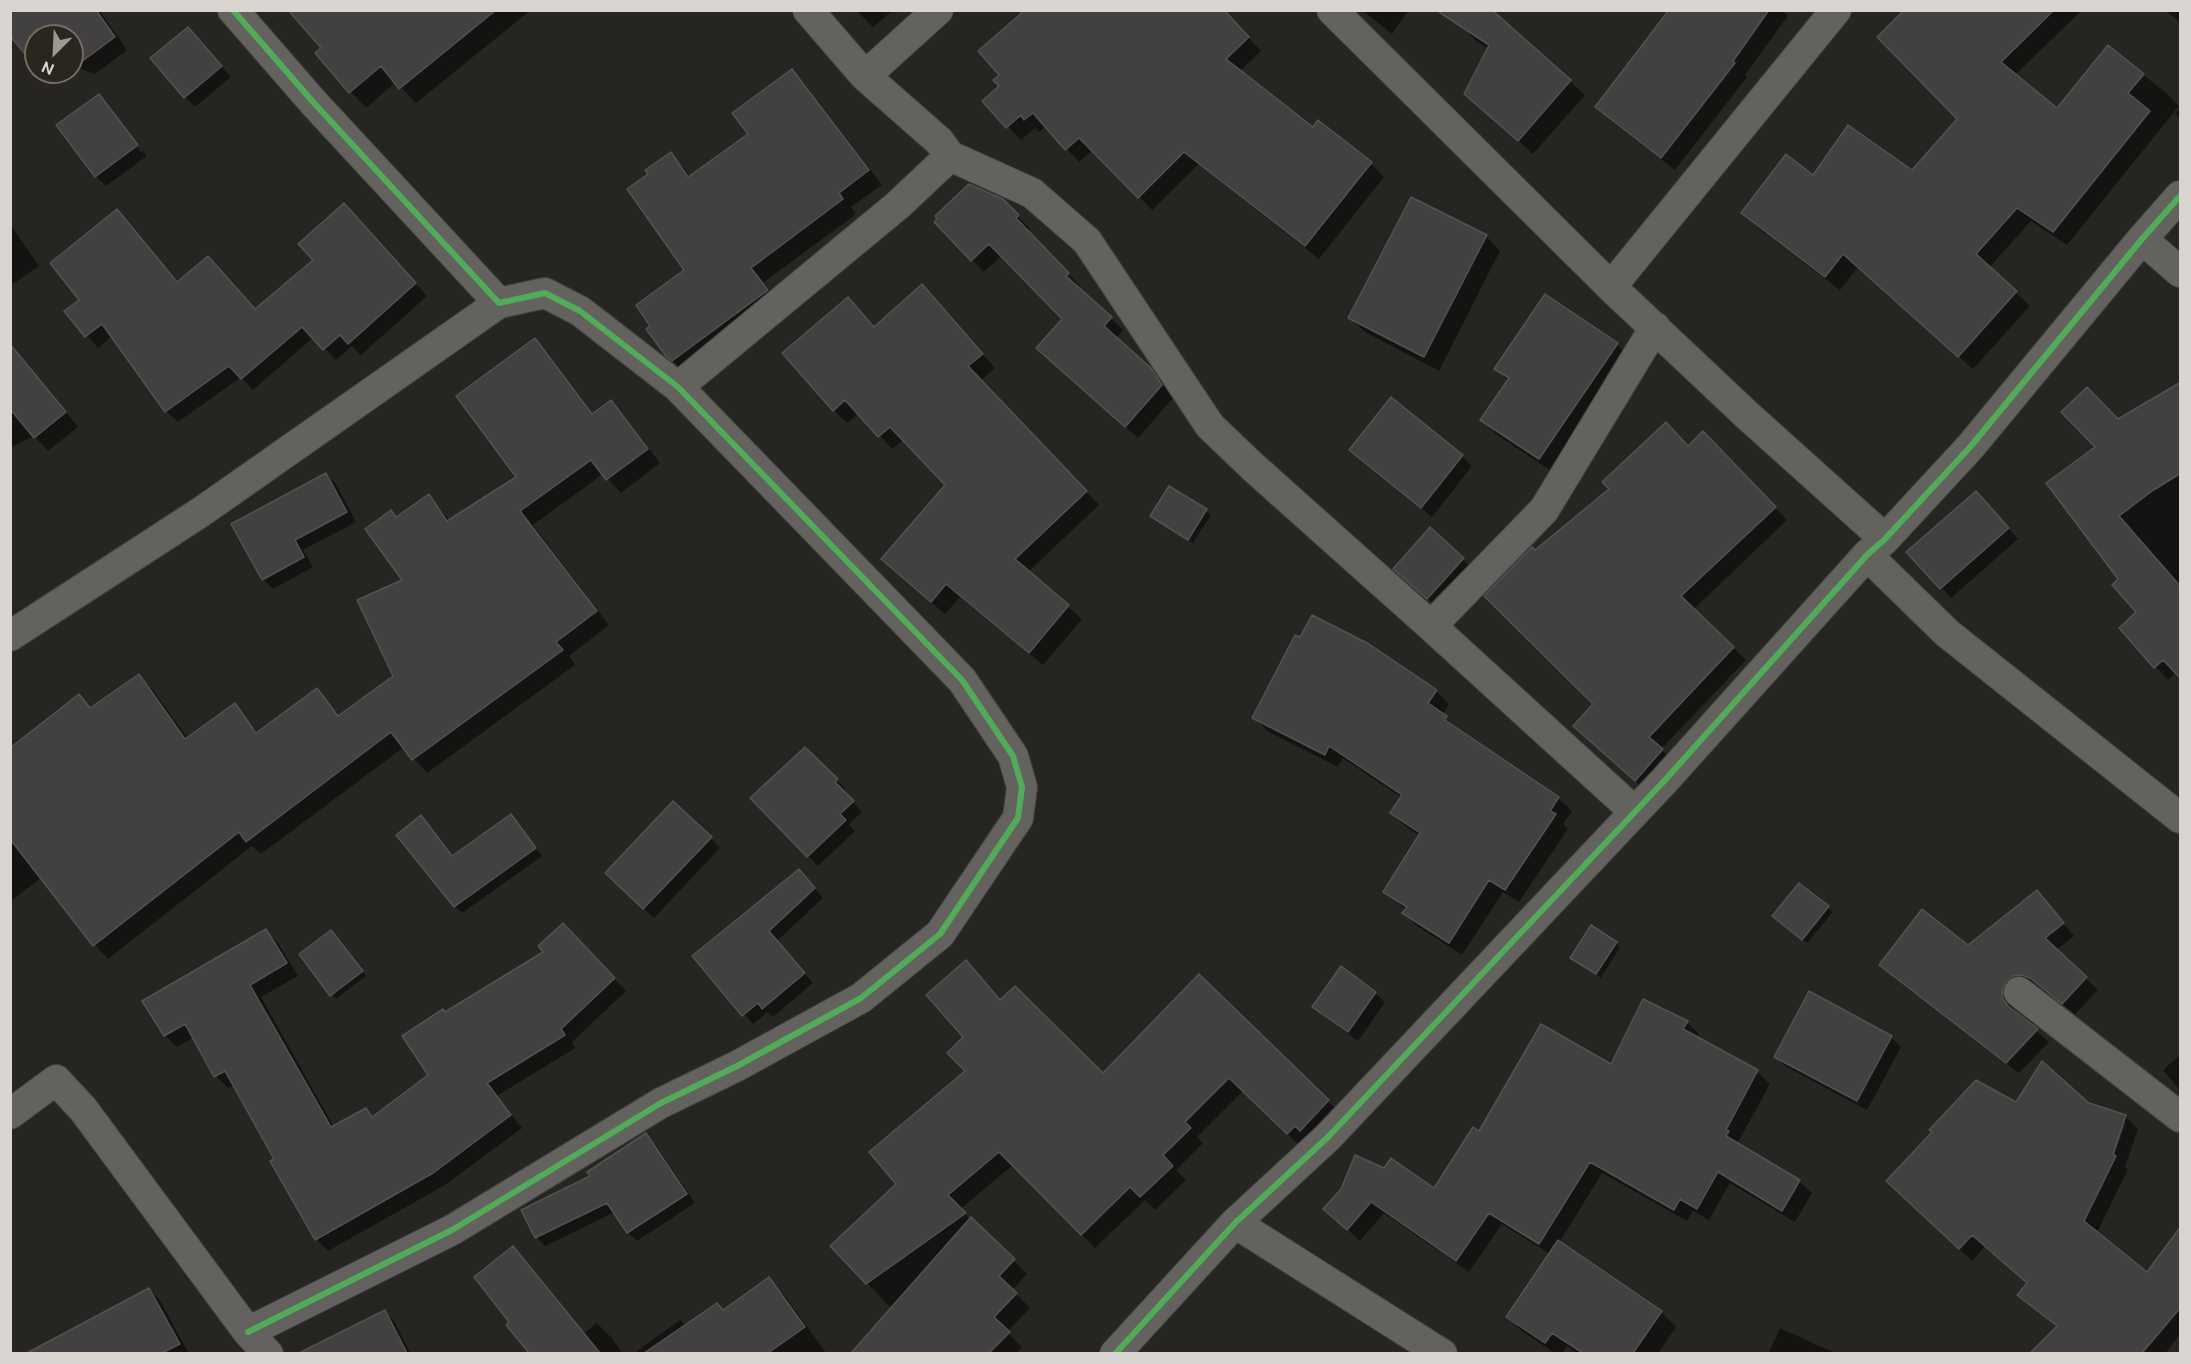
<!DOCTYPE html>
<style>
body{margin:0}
#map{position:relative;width:2191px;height:1364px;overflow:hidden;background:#272521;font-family:Ubuntu,sans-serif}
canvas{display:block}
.frame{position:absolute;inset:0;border:12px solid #d9d6d1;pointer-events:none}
.north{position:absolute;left:24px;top:24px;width:60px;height:60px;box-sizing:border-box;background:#2a261e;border:2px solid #706c66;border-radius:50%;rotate:204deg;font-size:16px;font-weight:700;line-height:24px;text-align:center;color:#d9d6d1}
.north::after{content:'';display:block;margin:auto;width:21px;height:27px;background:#9b9893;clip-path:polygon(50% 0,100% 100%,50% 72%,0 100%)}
</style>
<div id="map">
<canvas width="2191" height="1364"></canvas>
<div class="frame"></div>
<div class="north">N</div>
</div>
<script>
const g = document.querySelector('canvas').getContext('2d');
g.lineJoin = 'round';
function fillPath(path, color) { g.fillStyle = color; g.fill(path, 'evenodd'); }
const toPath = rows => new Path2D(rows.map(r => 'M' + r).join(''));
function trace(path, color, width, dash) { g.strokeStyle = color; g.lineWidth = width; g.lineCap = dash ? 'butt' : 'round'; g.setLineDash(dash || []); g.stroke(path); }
const shadow = toPath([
 [10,10,99,10,127,50,95,74,72,66,72,36,36,36,36,63,25,52],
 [290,10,531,10,416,103,396,82,366,108,317,54,323,49],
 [856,10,893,10,873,27],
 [1223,10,1261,51,1240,71,1313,129,1371,164,1384,177,1319,259,1199,164,1152,210,1093,150,1079,162,1046,126,1039,132,1035,128,1021,140,984,101],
 [1362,10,1409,10,1392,34],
 [1671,10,1782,10,1788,16,1745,75,1747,77,1675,170,1610,120,1597,106],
 [1906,10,2082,10,2015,75,2057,110,2108,47,2165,92,2179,106,2067,245,2031,221,1989,268,2030,306,1973,369,1858,267,1840,290,1757,227,1743,213,1814,177,1912,172,1959,119],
 [2164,10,2180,10,2180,22],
 [1462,26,1570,81,1585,95,1533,154,1481,108,1489,49,1476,41],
 [198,38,231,77,195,107,185,97],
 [792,71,805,84,882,185,851,207,856,214,764,282,780,305,681,369,667,355,686,270,650,175,671,154,691,177,750,134],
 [99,95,108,104,105,104,141,152,143,151,147,156,106,186,96,176],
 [2180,108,2180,119,2176,114],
 [1002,200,1030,229,1027,232,1080,286,1078,288,1123,330,1116,339,1163,383,1173,398,1138,438,1051,361,1064,319,1002,255,984,272,972,260],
 [117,211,178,283,255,310,315,260,355,217,427,296,361,355,352,346,336,360,314,337,253,390,241,377,178,422,166,411,112,336,98,348,66,311,82,300],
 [10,224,39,266,10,286],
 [1486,236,1500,251,1439,371,1365,332,1350,318],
 [935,300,995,368,981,380,1099,505,1028,572,1082,619,1043,665,960,597,945,614,896,572,947,485,904,440,892,449,859,413,847,423,834,410,875,328],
 [535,340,548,354,594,415,611,402,624,416,660,463,621,493,603,474,533,525,609,625,569,656,575,665,427,773,404,747,261,854,252,846,108,959,95,945,42,877,10,902,10,750,79,696,92,709,139,676,153,690,188,739,234,705,258,733,317,690,340,716,395,676,404,580,397,518,429,496,450,521,518,477],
 [10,343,78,427,48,451,34,436,10,448],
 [1617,344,1632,359,1554,473,1497,435,1482,420,1508,381,1496,369],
 [2180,383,2180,677,2176,672,2168,680,2121,628,2139,612,2120,579,2097,447,2118,421],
 [1716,446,1787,520,1693,610,1746,660,1661,749,1675,763,1648,793,1575,726,1595,704,1535,552,1688,448],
 [1351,450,1462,456,1472,466,1432,517],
 [326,474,336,484,356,522,303,550,313,567,273,589,263,579],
 [1170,488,1211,515,1193,543,1152,516],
 [1985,502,2018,539,1951,598,1909,552],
 [1463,559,1473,569,1438,608,1404,578],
 [1368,645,1436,691,1449,704,1443,715,1459,732,1558,798,1572,811,1563,824,1568,829,1519,902,1503,892,1462,955,1417,926,1404,913,1406,910,1385,891,1420,836,1405,826,1392,813,1402,798,1343,758,1338,767,1267,731,1254,717],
 [805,749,846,789,844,792,862,812,849,824,855,831,818,866,752,798],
 [511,816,542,856,462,913,455,906,428,824,453,857],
 [711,838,720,848,654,918,616,883],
 [808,880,823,898,777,941,813,983,773,1017,768,1012,753,1024,694,956],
 [1799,885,1833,912,1807,943,1778,921],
 [2037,892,2074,936,2056,950,2098,990,2075,1014,2043,990,2035,986,2013,1003,2015,1012,2049,1042,2019,1073,1892,976,1881,964,1968,947],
 [266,931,278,943,298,976,261,997,334,1127,366,1109,374,1117,430,1075,445,1014,575,937,626,991,572,1042,575,1048,497,1096,522,1128,445,1185,328,1251,316,1239,276,1159,234,1085,228,1088,216,1076,194,1037,177,1047,165,1035],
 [336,937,366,976,336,999,301,954],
 [1616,943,1620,947,1601,978,1577,962],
 [966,962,1001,1001,1103,1075,1199,976,1342,1115,1301,1147,1243,1091,1197,1137,1203,1143,1176,1170,1186,1180,1155,1210,1145,1200,1095,1248,1013,1165,960,1209,1027,1274,1012,1290,1030,1308,1007,1332,1022,1347,1016,1354,853,1354,892,1309,832,1246,898,1184,967,1071,965,1037],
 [1375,993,1385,1002,1358,1041,1324,1016,1314,1006],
 [1687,1022,1699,1034,1697,1038,1757,1072,1770,1084,1738,1142,1799,1181,1812,1193,1795,1222,1730,1183,1709,1220,1693,1211,1687,1221,1602,1173,1559,1243,1661,1312,1676,1327,1658,1354,1578,1354,1567,1346,1562,1354,1556,1354,1522,1331,1508,1316,1550,1254,1502,1224,1469,1272,1384,1213,1360,1241,1325,1209,1435,1190,1480,1134,1611,1066],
 [1891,1037,1901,1047,1867,1110,1785,1066,1776,1057],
 [2180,1055,2180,1090,2163,1070],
 [2016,1104,2088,1104,2126,1117,2138,1129,2125,1167,2128,1169,2097,1233,2147,1274,2180,1228,2180,1334,2165,1354,2032,1354,2057,1327,2019,1295,2028,1284,1985,1246,1972,1261,1900,1194],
 [2122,1122,2126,1122,2112,1162,2109,1161],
 [646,1135,655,1144,695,1203,637,1241,628,1232,615,1212,545,1246,536,1237,592,1176],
 [513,1248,526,1262,584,1333,597,1323,611,1337,623,1354,531,1354,508,1325,511,1322],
 [769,1279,782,1292,827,1354,633,1354,680,1320,686,1326,724,1312],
 [149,1289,161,1302,189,1354,39,1354],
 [385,1312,394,1321,411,1354,338,1354,331,1339],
 [1780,1328,1837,1354,1768,1354]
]);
const building = toPath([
 [10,10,96,10,115,37,81,62,72,59,72,36,36,36,36,50,24,53,10,36,10,10],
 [288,10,496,10,399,89,381,66,349,93,315,53,321,48,288,10],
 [1025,10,1224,10,1249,37,1226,59,1313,127,1318,120,1372,162,1305,246,1184,152,1138,198,1079,138,1065,150,1033,113,1024,120,1021,115,1006,128,982,101,999,86,993,80,999,75,978,51,1025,10],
 [1436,10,1492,10,1571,80,1518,141,1464,94,1489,45,1436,10],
 [1669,10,1769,10,1733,61,1735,63,1661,158,1595,107,1669,10],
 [1904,10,2054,10,2001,62,2057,108,2108,45,2144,74,2128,93,2150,111,2053,232,2017,208,1976,254,2017,291,1958,357,1843,254,1825,277,1741,213,1786,154,1813,175,1848,125,1912,170,1957,119,1877,37,1904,10],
 [188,27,222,66,184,98,150,58,188,27],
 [792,69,869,170,839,193,843,199,751,268,768,290,672,361,666,356,646,329,650,326,636,305,684,270,627,189,648,174,645,170,671,152,688,177,748,134,732,113,792,69],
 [99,94,138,145,95,177,56,125,99,94],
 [969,184,1003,199,1019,215,1016,218,1069,273,1066,276,1112,317,1104,326,1151,368,1162,385,1125,427,1036,348,1062,319,989,244,971,261,934,222,937,219,935,216,969,184],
 [1411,197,1487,235,1424,357,1348,318,1411,197],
 [344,203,416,283,348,344,340,335,323,350,302,327,241,379,229,366,165,412,102,324,85,337,64,311,79,300,50,263,117,209,177,282,208,256,255,309,313,260,298,244,344,203],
 [922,284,983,354,968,366,1087,491,1015,559,1069,605,1029,653,946,584,931,602,881,559,945,485,890,427,878,437,845,400,833,411,782,353,848,297,874,327,922,284],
 [1545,294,1618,343,1539,459,1480,420,1509,378,1494,369,1545,294],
 [535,338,592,414,611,400,648,449,606,480,591,460,520,511,597,611,556,642,563,650,412,760,391,732,246,842,239,832,93,946,10,839,10,748,79,694,90,708,139,674,185,739,235,703,256,733,317,688,338,716,393,676,357,600,402,580,365,529,391,510,396,517,429,494,447,521,516,477,456,396,535,338],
 [10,344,66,412,34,438,10,409,10,344],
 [2181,382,2181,473,2152,491,2119,516,2181,587,2181,679,2163,660,2154,668,2119,628,2136,612,2112,585,2118,579,2046,483,2095,447,2061,412,2087,387,2118,419,2181,382],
 [1391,397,1463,455,1421,508,1349,450,1391,397],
 [1666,422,1688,446,1703,431,1776,507,1681,596,1734,647,1649,737,1663,749,1635,781,1573,726,1593,704,1484,596,1532,547,1535,550,1609,489,1602,482,1666,422],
 [326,473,347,512,295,540,304,557,262,580,231,524,326,473],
 [1169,486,1207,509,1188,540,1150,516,1169,486],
 [1976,491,2009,528,1940,589,1906,552,1976,491],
 [1430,527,1464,558,1427,599,1393,569,1430,527],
 [1312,615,1369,644,1437,690,1428,703,1447,716,1445,720,1559,797,1550,811,1556,814,1505,890,1489,880,1449,943,1402,913,1407,907,1383,892,1420,833,1390,813,1402,795,1329,746,1325,755,1252,718,1295,635,1300,637,1312,615],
 [805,747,838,779,835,782,854,801,840,814,846,820,807,857,750,798,805,747],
 [673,801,712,837,643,909,605,873,673,801],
 [511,814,536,848,454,907,396,835,421,815,452,856,511,814],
 [799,869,815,888,769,931,805,973,762,1009,758,1003,742,1016,692,956,799,869],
 [1799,883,1829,906,1802,940,1772,916,1799,883],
 [2037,890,2064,923,2045,938,2087,977,2062,1004,2030,978,2022,975,2013,976,2006,981,2002,990,2003,999,2008,1006,2038,1029,2006,1063,1879,965,1922,909,1968,945,2037,890],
 [563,923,615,978,561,1029,565,1035,487,1083,511,1115,433,1173,315,1240,270,1161,274,1159,225,1071,214,1077,185,1024,164,1036,142,1001,266,929,287,963,250,985,331,1127,366,1108,372,1117,428,1075,402,1036,443,1009,445,1012,543,952,538,946,563,923],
 [1591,925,1617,942,1596,974,1570,958,1591,925],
 [331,930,363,971,330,996,299,954,331,930],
 [966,960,1000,1000,1015,986,1103,1073,1199,974,1329,1100,1300,1131,1295,1126,1287,1134,1229,1078,1185,1122,1191,1128,1163,1155,1173,1166,1140,1197,1130,1187,1081,1235,999,1152,948,1195,966,1213,866,1284,830,1246,896,1184,869,1152,965,1071,947,1053,963,1037,926,995,966,960],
 [1341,966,1376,992,1348,1032,1312,1007,1341,966],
 [1809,991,1892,1036,1857,1101,1774,1057,1809,991],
 [1643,999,1688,1021,1683,1029,1758,1070,1726,1130,1729,1131,1726,1136,1800,1180,1782,1211,1718,1172,1697,1209,1680,1199,1674,1210,1590,1162,1539,1244,1489,1213,1456,1261,1371,1202,1347,1230,1323,1209,1341,1189,1355,1155,1384,1168,1391,1158,1434,1188,1473,1127,1479,1131,1541,1024,1611,1064,1643,999],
 [2042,1061,2089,1103,2126,1115,2113,1154,2116,1156,2084,1221,2147,1272,2181,1226,2181,1307,2142,1353,2030,1353,2057,1326,2017,1295,2027,1283,1972,1235,1959,1249,1886,1181,1932,1132,1929,1130,1976,1080,2016,1102,2042,1061],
 [646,1133,687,1194,627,1233,607,1203,535,1238,521,1210,590,1176,587,1172,646,1133],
 [971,1217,1015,1259,999,1276,1017,1293,994,1317,1010,1332,989,1353,851,1353,971,1217],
 [1558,1240,1662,1311,1633,1353,1583,1353,1552,1333,1545,1343,1506,1317,1558,1240],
 [513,1246,600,1353,529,1353,506,1325,509,1322,474,1277,513,1246],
 [769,1277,805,1327,768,1353,644,1353,717,1303,723,1310,769,1277],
 [149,1288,180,1344,162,1353,27,1353,149,1288],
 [385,1310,407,1353,299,1353,385,1310]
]);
const minor = toPath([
 [233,10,313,102,499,303,545,293,580,311,678,387,962,680,1013,756,1022,787,1018,818,940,934,861,998,737,1066,661,1103,452,1230,248,1332],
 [1332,10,1611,287,1748,416,1885,539],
 [865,76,938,10],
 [950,156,1032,193,1087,241,1210,426,1253,467,1431,626,1635,812],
 [2142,239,2180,272],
 [1611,287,1836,10],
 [678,387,898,205,950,156,939,141,865,76,808,10],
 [1867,555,1947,633,2180,818],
 [1431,626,1544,510,1655,327],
 [10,636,201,512,499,303],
 [2019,992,2180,1117],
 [10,1114,56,1080,83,1109,248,1332,268,1354],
 [1235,1223,1442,1354],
 [1115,1354,1235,1223,1328,1137,1665,780,1867,555,1885,539,1971,446,2142,239,2180,196]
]);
const cycleway = toPath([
 [233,10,313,102,499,303,545,293,580,311,678,387,962,680,1013,756,1022,787,1018,818,940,934,861,998,737,1066,661,1103,452,1230,248,1332],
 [1115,1354,1235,1223,1328,1137,1665,780,1867,555,1885,539,1971,446,2142,239,2180,196]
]);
fillPath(shadow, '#0007');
fillPath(building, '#424041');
trace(building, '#535252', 1.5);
trace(minor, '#44423e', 32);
trace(minor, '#64625f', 30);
trace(cycleway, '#51ab58', 6);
</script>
